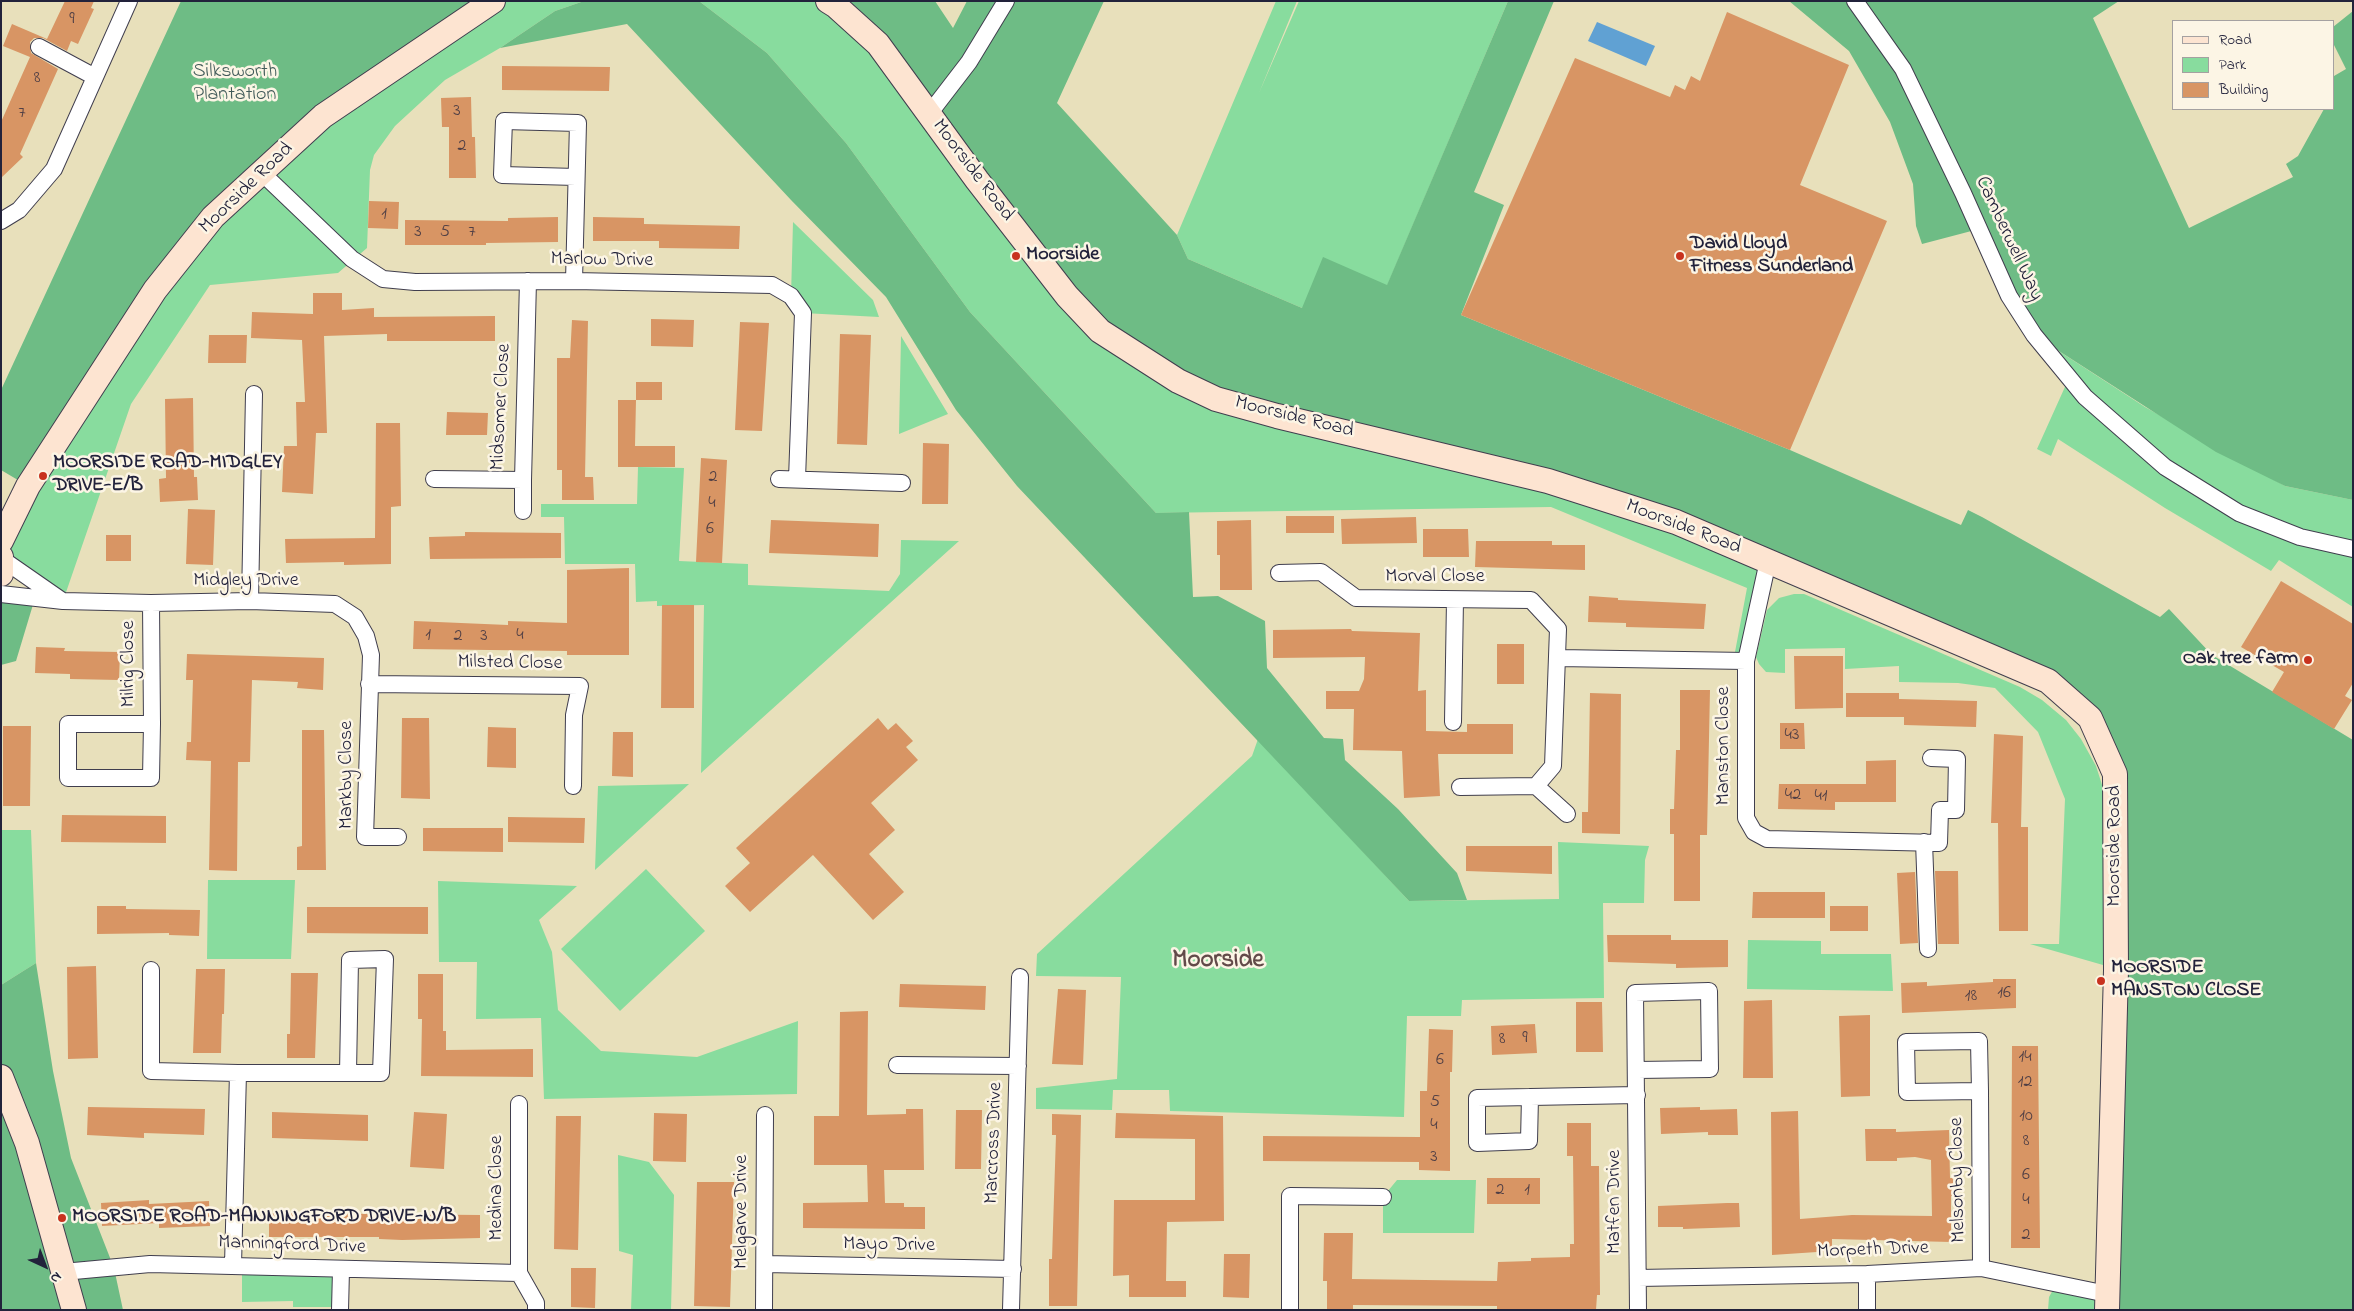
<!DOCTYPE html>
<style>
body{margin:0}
#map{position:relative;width:2354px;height:1311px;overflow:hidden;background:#e8e0bb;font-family:"Indie Flower",sans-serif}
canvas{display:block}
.frame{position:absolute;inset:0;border:2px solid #22223b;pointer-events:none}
.legend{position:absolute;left:2172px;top:20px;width:162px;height:90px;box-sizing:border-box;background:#fcf5e5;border:1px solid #a5a1a1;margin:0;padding:6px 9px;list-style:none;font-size:15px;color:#22223b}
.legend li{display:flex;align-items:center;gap:10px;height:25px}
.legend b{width:25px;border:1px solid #a5a1a1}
.north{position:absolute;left:20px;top:1241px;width:50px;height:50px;-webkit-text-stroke:4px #fcf5e5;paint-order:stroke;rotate:137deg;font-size:14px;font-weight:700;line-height:20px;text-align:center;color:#22223b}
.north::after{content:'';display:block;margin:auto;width:18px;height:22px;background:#22223b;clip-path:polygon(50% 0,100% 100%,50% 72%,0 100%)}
</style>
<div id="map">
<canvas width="2354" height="1311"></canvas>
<div class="frame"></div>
<ul class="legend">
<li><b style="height:6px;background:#fde4d1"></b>Road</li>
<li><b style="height:14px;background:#88dc9e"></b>Park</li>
<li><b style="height:14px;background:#d89564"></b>Building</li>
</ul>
<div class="north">N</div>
</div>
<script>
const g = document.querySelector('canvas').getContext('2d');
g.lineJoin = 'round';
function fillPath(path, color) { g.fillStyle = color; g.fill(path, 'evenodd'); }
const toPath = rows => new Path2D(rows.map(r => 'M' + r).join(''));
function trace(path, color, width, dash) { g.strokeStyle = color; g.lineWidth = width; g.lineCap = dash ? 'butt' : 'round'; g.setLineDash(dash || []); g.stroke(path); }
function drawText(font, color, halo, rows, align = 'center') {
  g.font = font + ' "Indie Flower",sans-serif'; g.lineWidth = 5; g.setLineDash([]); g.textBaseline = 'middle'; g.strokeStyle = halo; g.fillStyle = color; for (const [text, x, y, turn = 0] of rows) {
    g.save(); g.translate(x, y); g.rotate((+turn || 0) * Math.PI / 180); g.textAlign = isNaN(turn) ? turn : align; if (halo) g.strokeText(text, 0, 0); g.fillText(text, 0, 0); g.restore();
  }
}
const green = toPath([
 [493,1,584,1,555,11,500,48,445,80,395,126,374,155,370,170,367,248,338,273,210,285,131,404,63,601,2,559,28,486,155,290,262,173],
 [699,1,828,1,929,114,1548,481,1768,561,1748,652,1735,652,1747,588,1551,507,1156,513,970,312,846,143,767,53],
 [1276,1,1297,1,1259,93,1299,1,1508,1,1387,286,1302,308,1188,259,1177,235],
 [793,222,873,300,879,317,803,313,791,296],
 [2034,335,2145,407,2285,486,2353,500,2353,607,2279,560,2271,571,2165,508,2058,439,2051,456,2037,449,2069,378],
 [901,336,948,414,899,434],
 [638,467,684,468,679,561,748,564,748,585,889,591,900,574,901,540,959,541,701,773,704,605,657,606,657,601,636,602,635,564,565,564,564,517,541,517,541,504,637,504],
 [1794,594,1804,594,2020,687,2042,700,2066,720,2081,739,2096,766,2104,791,2107,814,2103,965,2030,944,2059,944,2065,799,2038,732,1995,688,1958,683,1899,682,1899,666,1845,669,1845,648,1785,649,1785,673,1766,672,1759,664,1756,657,1767,610,1779,598],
 [1258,739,1409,901,1559,899,1558,842,1649,846,1645,860,1644,903,1603,903,1604,998,1462,1000,1461,1016,1407,1016,1404,1117,1170,1111,1169,1090,1113,1090,1112,1110,1036,1109,1036,1088,1117,1079,1121,977,1036,976,1037,954,1252,756],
 [689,784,595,870,598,786],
 [1,830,31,830,36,963,1,985],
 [646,869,705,931,620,1011,561,949],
 [208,880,295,880,291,959,207,959],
 [438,881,577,886,539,920,552,952,558,1010,601,1051,697,1057,798,1021,797,1094,544,1099,541,1018,476,1019,477,962,439,962],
 [1748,940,1821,941,1821,954,1891,954,1893,991,1747,989],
 [618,1155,649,1162,674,1195,671,1310,631,1310,633,1255,619,1251],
 [1397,1180,1476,1180,1474,1233,1383,1233,1383,1197],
 [242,1265,341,1270,340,1307,293,1307,293,1301,242,1302],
 [2057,1283,2107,1294,2107,1310,2048,1310,2049,1297]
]);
const forest = toPath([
 [181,1,493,1,323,116,213,217,28,486,1,470,1,390],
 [584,1,699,1,767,53,846,143,970,312,1156,513,1189,512,1193,597,1218,596,1265,621,1267,668,1324,738,1343,739,1345,760,1398,809,1457,873,1467,900,1409,901,1017,486,956,410,886,297,791,200,627,24,500,48,555,11],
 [828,1,935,1,953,28,967,1,1104,1,1057,103,1177,235,1188,259,1302,308,1323,257,1387,285,1508,1,1554,1,1474,192,1504,205,1461,315,1790,450,1961,525,1968,510,1982,517,2160,617,2169,609,2212,655,2353,740,2353,1310,2107,1310,2116,825,2090,718,2048,681,1676,522,1277,416,1100,331],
 [1789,1,2119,1,2093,18,2189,228,2293,177,2286,164,2298,156,2324,109,2333,109,2334,76,2346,69,2333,43,2333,27,2353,11,2353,500,2285,486,2216,452,2034,335,1979,229,1922,244,1916,226,1913,184,1890,122,1849,51],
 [1,594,35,598,16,661,1,665],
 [36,963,53,1071,71,1158,114,1268,123,1310,1,1310,1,985]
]);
const water = toPath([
 [1597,22,1655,46,1646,66,1588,41]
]);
const building = toPath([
 [65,1,94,1,91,8,94,9,78,44,71,41,67,51,43,38,34,38,30,42,31,53,58,69,20,154,23,157,1,178,1,122,30,57,3,46,12,24,47,39],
 [1727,12,1849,65,1800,185,1887,221,1790,450,1461,315,1575,58,1670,97,1675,85,1685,90,1691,76,1700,81],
 [502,66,610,67,609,91,502,90],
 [471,97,472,137,475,137,476,178,449,178,449,127,442,127,441,98],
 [369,201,399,202,398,229,368,228],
 [558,217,558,242,486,243,486,245,405,245,405,220,508,221,508,218],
 [593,217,644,218,644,224,740,226,739,249,659,248,659,241,593,241],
 [313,293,342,293,342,310,374,308,374,317,495,316,495,341,387,341,387,334,324,336,327,433,316,433,313,494,282,492,284,446,297,446,296,402,305,402,302,340,251,338,252,312,313,314],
 [651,319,694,320,693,347,651,346],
 [572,320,588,321,585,477,593,477,594,500,562,500,562,470,557,470,557,358,570,358],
 [740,322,769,323,762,431,735,430],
 [840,334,871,335,867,445,837,444],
 [209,335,247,335,246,363,208,363],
 [636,382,662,382,662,400,636,400],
 [193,398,194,477,197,477,198,500,160,502,159,479,166,478,165,399],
 [618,400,636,400,635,446,675,446,675,467,618,467],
 [447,412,488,413,487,435,446,435],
 [376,423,400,423,401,506,391,507,391,564,344,565,344,562,286,563,285,539,375,538],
 [923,443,949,444,948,504,922,504],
 [701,458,727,460,722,563,696,562],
 [188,509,215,510,213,565,186,564],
 [1286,516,1334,516,1334,533,1286,533],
 [1416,517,1417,543,1342,544,1341,519],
 [771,520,879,524,878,557,769,553],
 [1251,520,1252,590,1220,590,1220,555,1217,555,1217,521],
 [1423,529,1468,529,1469,557,1423,557],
 [465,532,561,533,561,558,430,559,429,537,465,536],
 [106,535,131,535,131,561,106,561],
 [1476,541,1552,541,1552,545,1585,545,1585,570,1475,567],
 [629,568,629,655,567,655,567,651,413,649,414,621,508,625,508,621,567,623,567,570],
 [2281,581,2353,624,2353,683,2345,696,2352,700,2334,729,2272,692,2284,672,2241,647],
 [1589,596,1618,598,1618,600,1706,604,1704,629,1626,627,1626,623,1588,622],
 [662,605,694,605,694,708,661,708],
 [1351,629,1352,631,1420,633,1418,691,1426,690,1426,731,1467,732,1467,724,1513,724,1513,754,1438,754,1440,796,1404,798,1402,751,1353,750,1354,709,1326,709,1326,691,1359,691,1364,679,1365,657,1273,658,1273,630],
 [1497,644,1524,644,1524,684,1497,684],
 [36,647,65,648,64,651,120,652,119,680,70,679,70,674,35,673],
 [187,654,324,658,323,690,297,688,298,682,252,680,250,762,238,762,237,871,209,870,211,761,186,760,187,742,191,742,193,680,186,680],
 [1794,656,1843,656,1843,708,1795,709],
 [1680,690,1710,690,1707,835,1700,835,1700,901,1674,901,1674,834,1670,834,1670,809,1674,809,1676,750,1680,750],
 [1590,693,1621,694,1620,834,1582,833,1582,812,1588,812],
 [1846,693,1899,693,1899,699,1977,701,1976,727,1904,725,1904,717,1846,717],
 [402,718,429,718,430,799,401,798],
 [878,718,888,730,896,723,913,741,906,747,918,760,871,803,895,830,869,854,904,892,873,920,813,855,750,912,725,886,750,863,736,848],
 [1780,723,1804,723,1805,749,1780,749],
 [3,726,31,726,30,806,3,806],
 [488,727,516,728,516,768,487,767],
 [302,730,324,730,326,870,297,870,297,847,302,846],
 [613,732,633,732,633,777,612,776],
 [1994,734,2023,736,2021,827,2028,827,2028,931,1999,931,1998,823,1991,823],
 [1896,760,1896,802,1835,802,1835,810,1778,809,1779,784,1866,784,1866,761],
 [62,815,166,816,166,843,61,842],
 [508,817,585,818,584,843,508,842],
 [423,828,503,828,503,852,423,851],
 [1466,846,1552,846,1552,874,1466,871],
 [1935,871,1958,871,1959,944,1938,944],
 [1915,872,1918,943,1900,944,1897,873],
 [1753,892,1825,892,1825,918,1752,918],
 [97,906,126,906,126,909,200,910,199,936,169,935,169,933,97,934],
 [1830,906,1868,906,1868,931,1830,931],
 [307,907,428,907,428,934,307,933],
 [1607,935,1671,935,1671,940,1728,940,1728,967,1676,968,1676,964,1608,962],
 [96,966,98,1058,68,1059,67,967],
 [196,969,225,969,224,1014,222,1014,221,1053,193,1053],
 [291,973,318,973,315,1058,287,1058,287,1034,290,1034],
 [418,974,443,974,443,1031,446,1031,446,1050,533,1049,533,1077,421,1076,422,1019,418,1019],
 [1993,979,2016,979,2016,1008,1902,1013,1901,983,1927,982,1927,986,1993,982],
 [900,984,986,986,985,1010,899,1007],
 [1058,989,1086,990,1083,1065,1052,1064],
 [1772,1000,1773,1078,1743,1078,1744,1001],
 [1576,1002,1602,1002,1603,1052,1576,1052],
 [868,1011,867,1115,906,1114,906,1109,923,1109,924,1170,884,1170,885,1203,904,1203,904,1207,925,1207,925,1229,803,1228,803,1203,868,1202,867,1165,814,1165,814,1116,839,1116,840,1012],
 [1870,1015,1870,1096,1841,1097,1839,1016],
 [1535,1024,1537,1053,1492,1055,1491,1026],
 [1429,1029,1453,1030,1452,1072,1450,1072,1450,1171,1419,1170,1419,1162,1263,1161,1263,1136,1420,1137,1420,1091,1427,1091],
 [2012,1046,2038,1046,2040,1248,2011,1248],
 [88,1107,205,1109,204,1135,144,1133,144,1138,87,1135],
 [1700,1107,1700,1110,1737,1109,1738,1135,1708,1135,1708,1132,1661,1134,1660,1108],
 [956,1110,982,1110,981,1169,955,1169],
 [1798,1111,1800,1219,1852,1215,1932,1216,1931,1160,1915,1157,1897,1158,1897,1161,1866,1161,1865,1129,1896,1129,1896,1132,1949,1130,1950,1178,1953,1178,1954,1196,1951,1196,1951,1242,1832,1239,1832,1251,1772,1255,1771,1112],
 [272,1112,368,1115,368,1141,272,1138],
 [414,1112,447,1114,444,1169,410,1167],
 [654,1113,687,1114,686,1162,653,1161],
 [1116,1113,1223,1116,1224,1221,1167,1222,1166,1281,1186,1281,1186,1297,1129,1297,1129,1275,1113,1276,1114,1200,1195,1200,1195,1139,1115,1138],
 [1052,1114,1081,1115,1077,1306,1049,1306,1049,1259,1052,1259,1056,1135,1052,1135],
 [556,1116,581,1116,578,1250,554,1249],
 [1567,1123,1591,1123,1591,1166,1599,1166,1600,1295,1597,1295,1596,1310,1497,1310,1497,1306,1353,1305,1353,1310,1327,1310,1327,1281,1323,1281,1324,1233,1353,1233,1352,1279,1497,1281,1498,1262,1531,1261,1531,1258,1570,1257,1570,1244,1574,1244,1573,1156,1567,1156],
 [1487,1178,1540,1178,1540,1204,1487,1204],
 [697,1182,734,1182,730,1307,694,1306],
 [149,1200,149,1204,209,1201,210,1226,159,1228,159,1223,102,1226,101,1203],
 [1727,1203,1739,1203,1740,1227,1683,1229,1683,1227,1658,1227,1658,1206],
 [269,1213,480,1215,480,1238,402,1240,379,1239,379,1237,269,1237],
 [1224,1254,1250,1254,1249,1298,1223,1297],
 [571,1268,596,1268,595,1308,571,1307]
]);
const street = toPath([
 [1855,1,1903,69,1963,193,2009,296,2034,335,2085,397,2165,467,2239,513,2300,537,2353,549],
 [39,47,95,77],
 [929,114,969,62,1006,1],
 [262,173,352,259,383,279,415,282,574,281,772,285,791,296,803,313,797,479],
 [1,221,19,210,54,169,129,1],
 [574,281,578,123,504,121,502,175,576,177],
 [434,479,523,480,528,281],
 [779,479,902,483],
 [523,480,523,511],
 [2,559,61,600],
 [1768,561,1746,661,1746,818,1754,832,1767,839,1939,843,1940,810,1956,810,1957,759,1931,758],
 [1279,573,1321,572,1356,598,1531,600,1558,629,1553,766,1536,786,1460,787],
 [1,594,63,601,151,603,250,601,335,604,355,617,366,636,371,655,365,837,398,837],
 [250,601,254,394],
 [151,603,152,724,151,778,68,778,68,724,152,724],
 [1558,658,1746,661],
 [369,684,580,686,574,715,573,786],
 [1453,722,1455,600],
 [1536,786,1567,814],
 [1924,842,1928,949],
 [151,970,151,1071,238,1073],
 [897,1065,1018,1066],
 [1637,1070,1710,1069,1709,991,1635,993,1638,1310],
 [1980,1091,1907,1092,1906,1042,1979,1041,1980,1091,1981,1268],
 [1530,1097,1529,1141,1477,1143,1477,1098,1637,1095],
 [519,1104,519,1273,536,1303,536,1310],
 [765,1264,1013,1269],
 [233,1265,238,1073,381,1073,385,959,350,960,348,1073],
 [63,1272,150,1264,519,1273],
 [1867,1274,1867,1310],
 [1638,1278,1867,1274,1981,1268,2107,1294],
 [340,1310,341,1270],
 [764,1310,765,1115],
 [1011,1310,1020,977],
 [1290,1310,1290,1196,1383,1197]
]);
const secondary = toPath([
 [828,1,836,6,878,44,977,180,1067,296,1100,331,1178,381,1216,399,1277,416,1548,481,1676,522,2048,681,2090,718,2115,774,2116,970,2107,1310],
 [1,541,28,486,155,290,213,217,323,116,493,1],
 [1,557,1,574],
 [1,1077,27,1143,74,1310]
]);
const markers = [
 [1016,256,5,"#c8321e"],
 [1680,256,5,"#c8321e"],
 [43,476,5,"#c8321e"],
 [2308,660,5,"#c8321e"],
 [2101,981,5,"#c8321e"],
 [62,1218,5,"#c8321e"]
];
const numberNames = [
 ["9",72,20],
 ["8",37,79],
 ["3",457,112],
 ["7",22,114],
 ["2",462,147],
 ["1",384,215],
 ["3",418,233],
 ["5",445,233],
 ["7",472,233],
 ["2",713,478],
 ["4",712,504],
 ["6",710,530],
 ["1",428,636],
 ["4",520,636],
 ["2",458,637],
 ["3",484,637],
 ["43",1792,736],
 ["42",1793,796],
 ["41",1821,797],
 ["16",2004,994],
 ["18",1971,997],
 ["9",1525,1039],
 ["8",1502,1040],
 ["14",2025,1058],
 ["6",1440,1061],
 ["12",2025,1083],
 ["5",1435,1103],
 ["10",2026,1117],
 ["4",1434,1126],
 ["8",2026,1142],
 ["3",1434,1158],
 ["6",2026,1176],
 ["2",1500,1191],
 ["1",1527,1191],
 ["4",2026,1201],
 ["2",2026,1236]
];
const parkNames = [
 ["Silksworth",235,73],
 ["Plantation",235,96]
];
const streetNames = [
 ["Moorside Road",972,171,53],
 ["Moorside Road",247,189,-44],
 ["Camberwell Way",2008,239,65],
 ["Marlow Drive",602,261,1],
 ["Midsomer Close",502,407,-87],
 ["Moorside Road",1294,418,14],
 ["Moorside Road",1683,528,21],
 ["Morval Close",1435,578],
 ["Midgley Drive",246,582],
 ["Milrig Close",130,664,-90],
 ["Milsted Close",510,664,1],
 ["Manston Close",1725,746,-90],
 ["Markby Close",348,775,-90],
 ["Moorside Road",2116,846,-90],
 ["Marcross Drive",995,1143,-88],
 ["Melsonby Close",1959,1180,-91],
 ["Medina Close",498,1188,-90],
 ["Matfen Drive",1616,1202,-90],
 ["Melgarve Drive",743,1212,-90],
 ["Manningford Drive",292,1246,2],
 ["Mayo Drive",889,1246,1],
 ["Morpeth Drive",1873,1251,-2]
];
const poiNames = [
 ["David Lloyd",1690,245],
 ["Fitness Sunderland",1690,268],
 ["Moorside",1026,256],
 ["MOORSIDE ROAD-MIDGLEY",53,464],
 ["DRIVE-E/B",53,487],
 ["Oak tree farm",2298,660,"right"],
 ["MOORSIDE",2111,969],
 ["MANSTON CLOSE",2111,992],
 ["MOORSIDE ROAD-MANNINGFORD DRIVE-N/B",72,1218]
];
const districtNames = [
 ["Moorside",1218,962]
];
fillPath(green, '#88dc9e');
fillPath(forest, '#6ebc85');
fillPath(water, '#60a1d3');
fillPath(building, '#d89564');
trace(street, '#403e4e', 18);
trace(secondary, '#403e4e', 26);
trace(street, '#fff', 16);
trace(secondary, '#fde4d1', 24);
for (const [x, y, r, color] of markers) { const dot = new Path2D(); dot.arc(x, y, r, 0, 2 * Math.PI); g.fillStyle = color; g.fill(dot); trace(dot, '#fcf5e5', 2); }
drawText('18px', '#503f45', null, numberNames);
drawText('20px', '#415a59', '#fcf5e5', parkNames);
drawText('20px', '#22223b', '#fcf5e5', streetNames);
drawText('bold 20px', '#22223b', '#fcf5e5', poiNames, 'left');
drawText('bold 25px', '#624a49', '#fcf5e5', districtNames);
</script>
